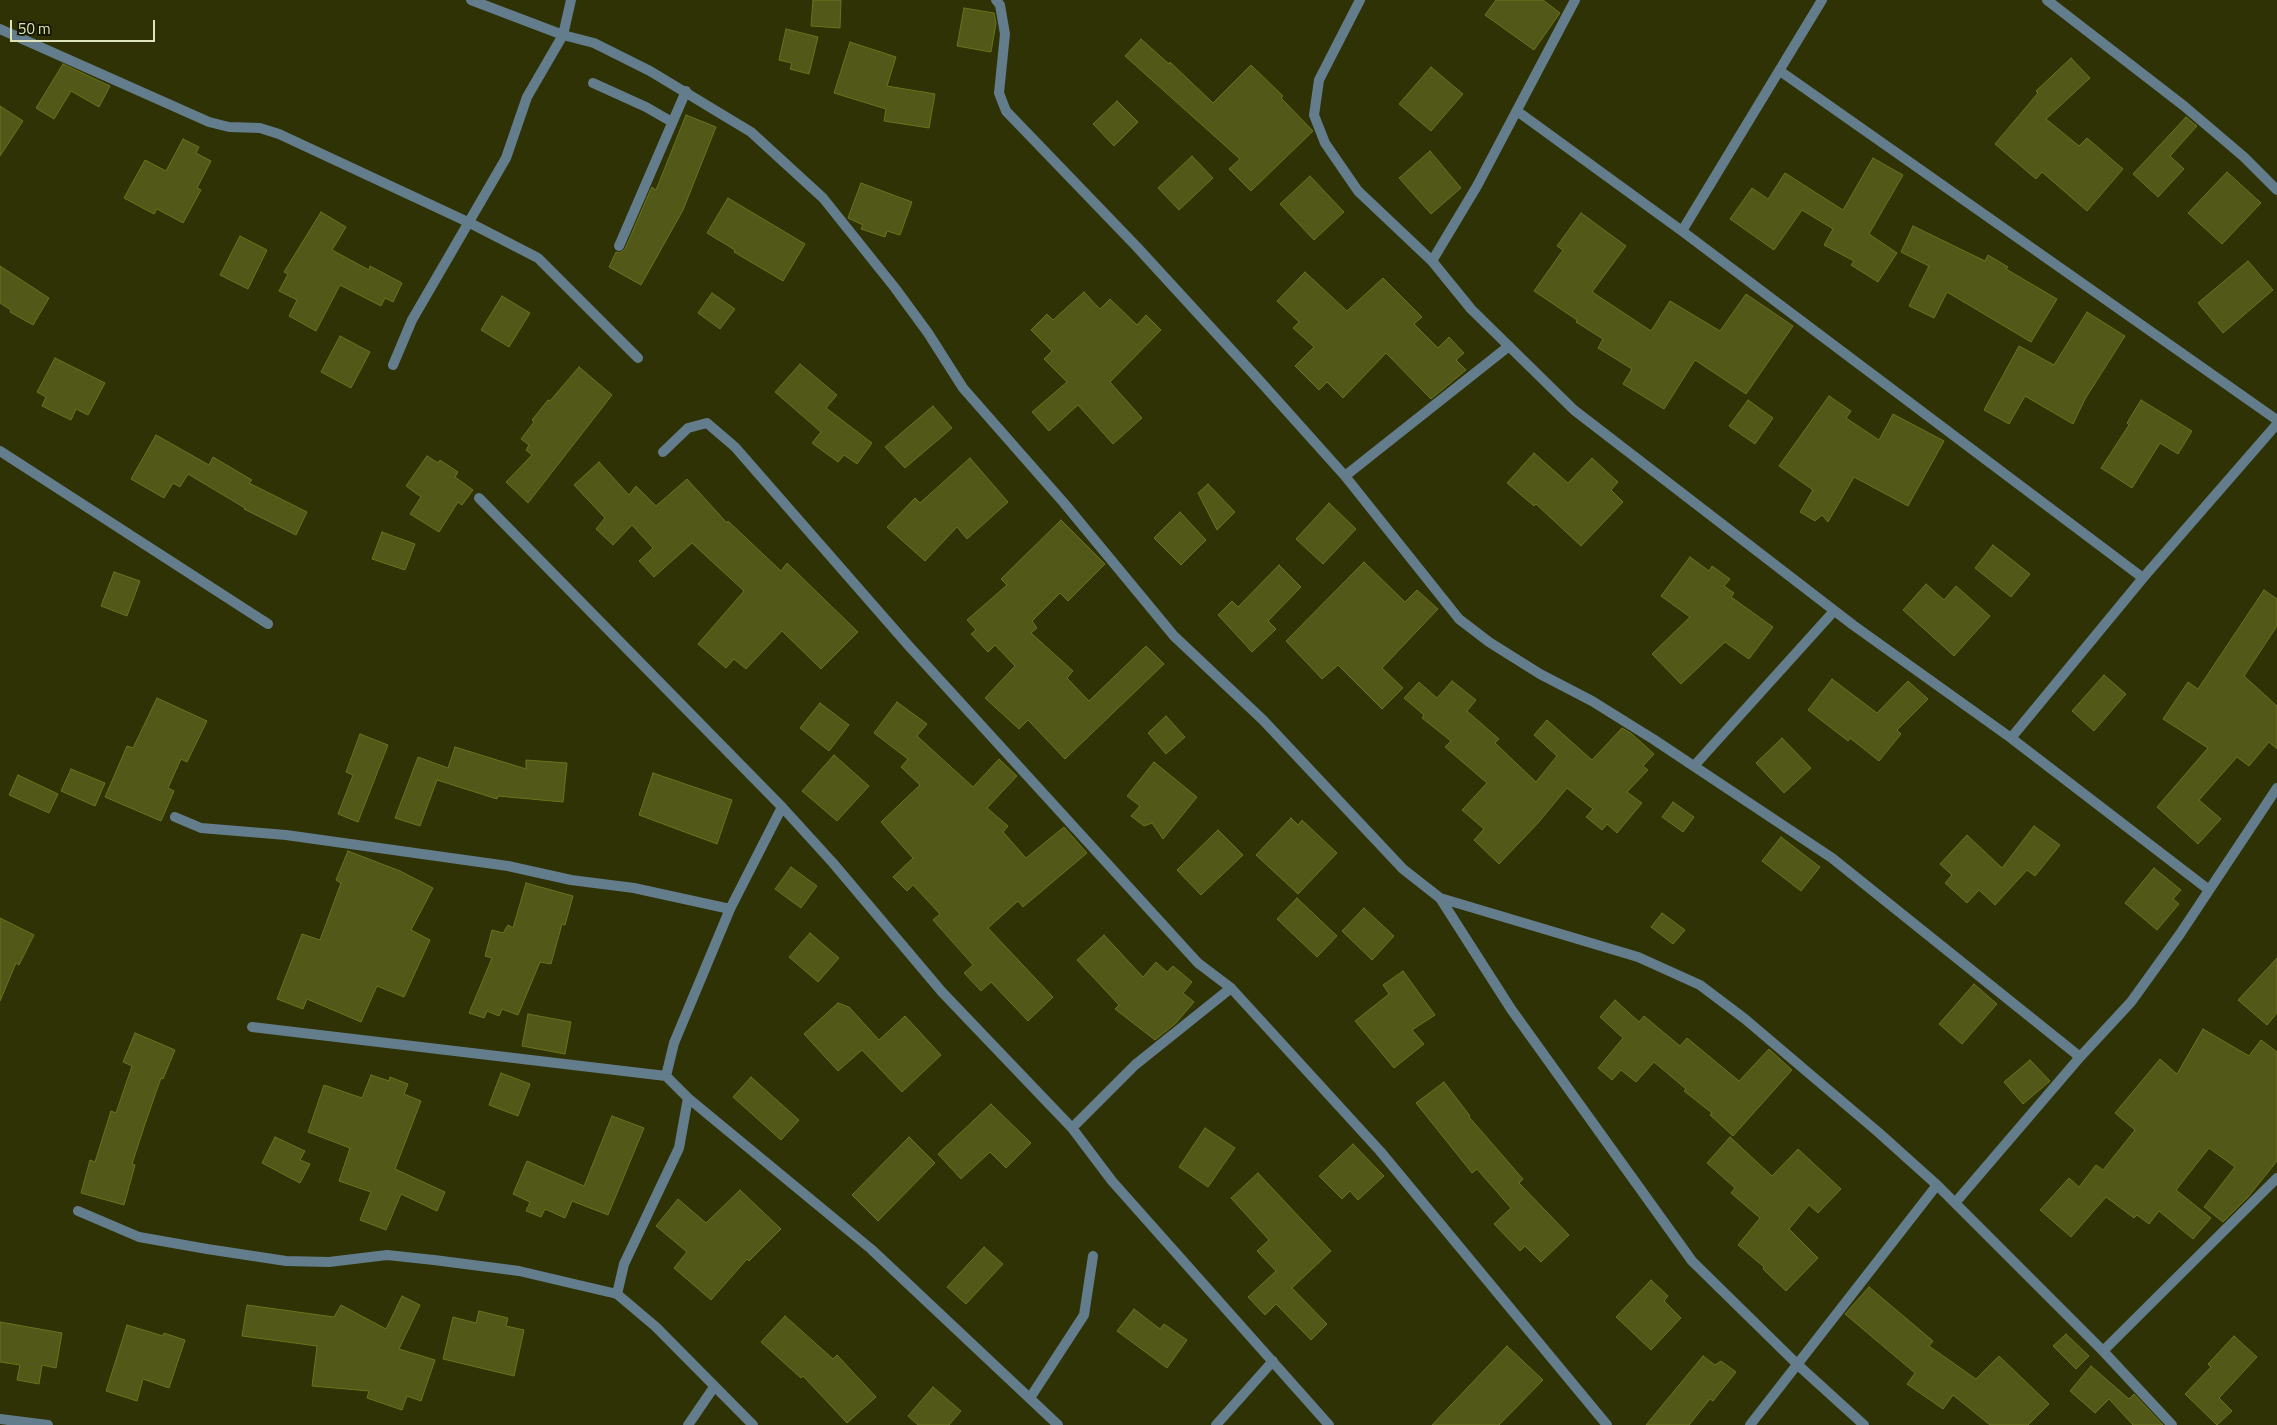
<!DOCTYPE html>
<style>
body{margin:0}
#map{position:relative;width:2277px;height:1425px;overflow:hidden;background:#2e3204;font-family:"Titillium Web",sans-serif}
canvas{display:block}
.scale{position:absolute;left:10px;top:20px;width:145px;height:22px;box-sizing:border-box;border:2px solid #dde4bb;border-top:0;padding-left:6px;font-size:15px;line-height:18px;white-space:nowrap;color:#dde4bb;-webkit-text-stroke:4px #161900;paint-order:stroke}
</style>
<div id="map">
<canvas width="2277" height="1425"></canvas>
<div class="scale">50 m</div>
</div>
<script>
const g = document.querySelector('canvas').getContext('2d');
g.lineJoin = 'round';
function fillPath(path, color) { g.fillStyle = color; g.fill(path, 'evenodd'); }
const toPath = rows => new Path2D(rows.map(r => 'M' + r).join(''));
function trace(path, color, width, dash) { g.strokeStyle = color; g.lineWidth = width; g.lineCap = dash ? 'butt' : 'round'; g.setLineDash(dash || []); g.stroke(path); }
const building = toPath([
 [813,0,841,0,840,28,811,26,813,0],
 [1496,0,1543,0,1560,13,1534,50,1485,15,1496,0],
 [964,8,994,13,996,23,991,52,957,46,964,8],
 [786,29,818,37,809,74,790,69,792,63,779,60,786,29],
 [1141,39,1169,64,1170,62,1213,103,1251,65,1283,96,1281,98,1313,131,1251,191,1229,169,1240,159,1125,56,1141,39],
 [850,42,896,57,887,86,935,94,929,128,884,121,886,109,834,93,850,42],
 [2071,58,2090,78,2046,119,2079,146,2087,138,2123,169,2087,211,2042,172,2036,179,1995,144,2038,93,2036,91,2071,58],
 [63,64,110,86,99,107,71,91,54,119,36,108,63,64],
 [1431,67,1463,94,1431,131,1399,104,1431,67],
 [1117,101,1138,122,1114,146,1093,124,1117,101],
 [0,106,23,121,0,156,0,106],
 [686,115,716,127,683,210,641,285,609,267,616,252,620,253,625,249,650,191,652,187,656,190,686,115],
 [2186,117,2197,126,2170,156,2184,169,2158,197,2133,174,2186,117],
 [183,139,199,147,196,153,211,161,197,188,201,190,183,223,157,209,154,214,124,198,145,160,166,171,183,139],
 [1430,151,1461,188,1431,214,1399,178,1430,151],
 [1192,156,1213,178,1179,210,1158,188,1192,156],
 [1873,158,1903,175,1869,234,1897,253,1878,282,1851,265,1854,261,1824,245,1833,229,1802,210,1774,250,1730,219,1752,188,1768,199,1785,173,1843,210,1873,158],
 [2227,172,2261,203,2222,244,2188,213,2227,172],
 [1310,176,1344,212,1314,240,1280,204,1310,176],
 [861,183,912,202,900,235,887,231,885,237,861,229,863,225,848,218,861,183],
 [728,198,805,244,783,281,734,252,735,250,707,233,728,198],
 [321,212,346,227,332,250,369,270,370,266,402,283,393,302,385,298,381,306,340,285,316,331,289,316,297,300,279,291,288,274,284,272,321,212],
 [1581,213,1626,246,1592,292,1651,331,1670,301,1720,331,1746,294,1793,326,1746,394,1695,360,1664,409,1623,384,1632,369,1598,348,1603,339,1576,322,1577,320,1534,291,1563,250,1557,246,1581,213],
 [1913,226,1985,261,1988,255,2008,267,2006,269,2057,299,2031,342,1947,292,1934,318,1909,306,1929,266,1901,252,1913,226],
 [240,236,267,250,248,289,220,275,240,236],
 [2248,261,2273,290,2223,333,2198,303,2248,261],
 [0,266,49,298,33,325,10,312,11,310,0,303,0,266],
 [1305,272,1347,311,1383,278,1422,317,1414,324,1438,348,1449,337,1464,353,1456,360,1466,370,1431,399,1386,353,1343,398,1327,382,1319,390,1295,366,1314,347,1293,328,1299,322,1277,301,1305,272],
 [1084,292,1100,309,1110,299,1137,325,1146,315,1161,330,1110,382,1142,418,1113,444,1078,405,1049,431,1032,412,1067,382,1044,359,1052,351,1031,330,1047,314,1053,320,1084,292],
 [712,293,735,309,720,329,698,313,712,293],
 [502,296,530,313,509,347,481,330,502,296],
 [2087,312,2125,336,2085,399,2073,424,2025,396,2009,424,1984,410,2019,346,2054,365,2087,312],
 [340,336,370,352,351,388,321,372,340,336],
 [55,358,105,383,88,415,76,409,71,420,42,406,46,397,37,392,55,358],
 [800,364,837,395,826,408,872,443,857,464,844,455,838,462,812,443,821,432,775,392,800,364],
 [579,367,612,395,528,503,506,482,532,455,526,450,529,445,521,439,534,422,532,420,548,400,550,401,579,367],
 [1829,396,1851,411,1846,418,1879,440,1893,414,1944,441,1908,506,1854,477,1828,522,1822,515,1815,521,1800,512,1813,490,1779,466,1829,396],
 [1748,400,1773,418,1755,444,1729,426,1748,400],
 [2141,400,2192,431,2178,454,2160,443,2132,488,2101,468,2129,425,2127,423,2141,400],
 [933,406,952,428,905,468,885,447,933,406],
 [156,435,209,465,213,457,252,480,249,483,307,512,296,535,244,509,245,508,188,474,180,487,173,483,164,498,131,479,156,435],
 [1534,453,1568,483,1592,458,1618,482,1611,490,1623,502,1581,546,1536,504,1534,506,1507,483,1534,453],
 [427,456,438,463,440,460,458,472,455,477,473,490,462,505,458,502,439,532,410,514,421,497,406,486,427,456],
 [970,458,1008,502,967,539,957,527,925,561,887,527,915,498,920,503,970,458],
 [599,462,629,495,636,486,656,506,687,479,727,523,728,521,781,571,787,563,858,632,821,669,782,631,746,669,734,659,726,668,698,644,744,591,692,543,654,577,639,561,653,548,632,525,613,545,596,529,605,518,574,485,599,462],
 [1208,484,1235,512,1217,530,1198,493,1208,484],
 [1329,503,1356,529,1323,564,1296,539,1329,503],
 [1180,512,1206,540,1181,565,1154,538,1180,512],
 [1061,520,1105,564,1068,601,1060,593,1032,621,1037,628,1031,633,1073,671,1067,678,1089,701,1146,646,1164,664,1065,759,1028,720,1019,729,985,698,1015,666,995,645,988,652,971,634,976,630,967,620,1007,585,1001,579,1061,520],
 [382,532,415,544,405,570,372,559,382,532],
 [1993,545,2030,574,2011,597,1975,568,1993,545],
 [1690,557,1709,571,1712,566,1730,579,1724,586,1734,593,1731,597,1773,627,1749,659,1725,642,1681,684,1652,654,1690,617,1661,596,1690,557],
 [1364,562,1405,602,1417,590,1438,609,1382,668,1403,688,1382,709,1338,665,1322,679,1286,641,1364,562],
 [1279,565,1301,587,1268,621,1276,629,1252,652,1218,615,1232,601,1238,607,1279,565],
 [114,572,140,581,127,616,101,606,114,572],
 [1926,584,1944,600,1956,586,1990,616,1954,656,1903,610,1926,584],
 [2264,590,2277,599,2277,626,2244,676,2277,706,2277,749,2269,742,2249,766,2237,757,2199,800,2221,819,2198,844,2157,807,2208,748,2163,719,2188,682,2198,689,2264,590],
 [2104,675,2126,694,2094,731,2072,711,2104,675],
 [1832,679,1877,713,1908,681,1928,699,1897,730,1901,734,1879,761,1850,738,1848,741,1808,710,1832,679],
 [1452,681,1476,700,1467,711,1499,739,1495,743,1536,782,1557,756,1534,735,1547,720,1592,760,1622,728,1632,734,1654,754,1643,766,1648,770,1627,792,1642,803,1617,833,1607,824,1602,830,1586,817,1593,809,1567,788,1538,823,1499,864,1474,840,1484,829,1462,810,1487,783,1445,747,1451,741,1422,718,1424,715,1404,698,1419,682,1437,698,1452,681],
 [157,698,207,721,187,762,181,759,168,788,174,791,161,821,105,797,127,746,133,748,157,698],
 [897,702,927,724,917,736,973,787,999,759,1017,776,987,808,1008,826,1003,832,1026,858,1064,827,1087,853,1023,907,1018,901,988,928,1053,997,1028,1021,991,982,981,991,964,973,973,965,933,920,940,914,913,885,907,891,893,877,913,858,881,822,920,785,901,767,908,759,874,733,897,702],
 [820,703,849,725,829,751,800,728,820,703],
 [1166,716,1185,737,1166,754,1148,733,1166,716],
 [360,734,388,745,358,822,338,814,353,775,346,772,360,734],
 [1782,738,1811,768,1784,793,1756,763,1782,738],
 [455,747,526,769,526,760,567,763,563,802,498,796,497,799,437,780,420,826,395,818,418,757,448,768,455,747],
 [834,755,869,786,837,821,802,791,834,755],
 [1154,762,1197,797,1163,839,1152,823,1144,826,1131,816,1140,806,1127,796,1154,762],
 [71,769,105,783,95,806,61,791,71,769],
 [653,773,732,800,717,844,639,815,653,773],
 [18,775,58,794,49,813,9,795,18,775],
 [1673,802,1694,817,1683,832,1662,817,1673,802],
 [1291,818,1298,825,1302,820,1337,853,1298,894,1256,855,1291,818],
 [2034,826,2060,845,2035,876,2027,870,1995,905,1979,890,1967,903,1945,883,1952,875,1940,864,1967,835,2002,868,2034,826],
 [1218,830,1243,855,1201,895,1177,870,1218,830],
 [1781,837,1820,867,1801,891,1762,861,1781,837],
 [348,851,400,871,433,888,411,930,430,940,404,997,377,986,361,1022,307,999,303,1009,277,999,302,934,320,940,341,883,336,880,348,851],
 [791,867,817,886,801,908,775,889,791,867],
 [2154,868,2181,890,2173,899,2179,904,2157,930,2125,903,2154,868],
 [526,883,573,896,565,925,562,924,551,964,540,962,518,1015,502,1009,499,1016,487,1011,484,1018,469,1013,492,958,485,956,492,930,503,933,508,925,513,928,526,883],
 [1297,898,1337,936,1317,957,1277,919,1297,898],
 [1364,908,1394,936,1372,960,1342,931,1364,908],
 [1662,913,1685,930,1673,944,1651,927,1662,913],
 [0,918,34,935,19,965,16,963,0,1001,0,918],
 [810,933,839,958,818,982,789,957,810,933],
 [1104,935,1143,977,1156,962,1167,972,1173,966,1192,982,1183,993,1194,1002,1176,1023,1155,1040,1115,1009,1119,1005,1077,960,1104,935],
 [2277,958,2277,1013,2267,1025,2238,1000,2277,958],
 [1403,971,1435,1015,1412,1030,1424,1044,1394,1068,1355,1021,1389,994,1383,985,1403,971],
 [1974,984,1997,1004,1962,1044,1939,1024,1974,984],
 [1615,1000,1639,1022,1644,1016,1680,1046,1687,1038,1739,1081,1769,1049,1792,1070,1733,1136,1710,1115,1712,1113,1684,1091,1686,1089,1654,1062,1636,1082,1621,1070,1612,1080,1598,1068,1623,1038,1600,1017,1615,1000],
 [838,1003,849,1007,879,1040,905,1016,941,1055,902,1092,862,1050,838,1071,804,1034,838,1003],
 [528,1014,571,1022,565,1054,522,1046,528,1014],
 [2203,1029,2249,1056,2261,1040,2277,1052,2277,1161,2248,1197,2223,1222,2204,1207,2235,1167,2209,1148,2176,1190,2211,1218,2193,1239,2159,1211,2149,1224,2137,1215,2134,1218,2106,1197,2071,1237,2040,1210,2069,1178,2079,1187,2096,1165,2103,1170,2135,1130,2115,1113,2160,1059,2177,1074,2203,1029],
 [135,1033,175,1050,163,1079,161,1078,145,1124,132,1164,135,1165,124,1205,81,1193,90,1160,95,1162,111,1111,116,1113,132,1066,123,1062,135,1033],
 [2030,1060,2050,1081,2023,1104,2004,1082,2030,1060],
 [501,1073,530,1084,518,1116,489,1105,501,1073],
 [371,1075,389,1081,390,1077,408,1084,404,1094,421,1101,395,1169,445,1192,437,1211,401,1194,386,1230,360,1220,371,1192,339,1181,350,1148,308,1132,324,1085,362,1098,371,1075],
 [751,1077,799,1120,781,1140,733,1097,751,1077],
 [1444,1082,1470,1116,1469,1117,1523,1179,1519,1183,1569,1235,1541,1262,1525,1246,1520,1251,1494,1224,1511,1208,1477,1169,1472,1173,1416,1103,1444,1082],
 [991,1104,1031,1143,1006,1168,990,1152,961,1179,938,1154,991,1104],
 [612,1116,644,1128,608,1215,572,1201,565,1218,545,1209,541,1217,526,1211,530,1202,513,1194,527,1161,584,1186,612,1116],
 [1205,1128,1235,1148,1208,1187,1179,1167,1205,1128],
 [275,1137,305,1151,300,1160,310,1164,300,1183,262,1163,275,1137],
 [909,1137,935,1163,878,1221,852,1195,909,1137],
 [1730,1137,1772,1176,1798,1149,1841,1189,1818,1213,1809,1205,1789,1229,1818,1258,1786,1291,1763,1269,1764,1267,1738,1245,1760,1218,1731,1193,1735,1188,1707,1163,1730,1137],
 [1353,1144,1384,1176,1358,1200,1350,1191,1342,1199,1319,1176,1353,1144],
 [1258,1173,1331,1251,1292,1288,1327,1324,1311,1340,1276,1304,1265,1315,1248,1297,1276,1271,1257,1251,1269,1240,1231,1198,1258,1173],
 [740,1190,781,1229,749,1261,747,1259,711,1300,674,1268,687,1252,656,1226,678,1199,706,1223,740,1190],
 [984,1247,1003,1264,966,1304,947,1287,984,1247],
 [1651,1280,1668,1296,1664,1301,1681,1318,1651,1350,1616,1317,1651,1280],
 [1869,1287,1933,1341,1929,1346,1976,1379,1999,1356,2049,1404,2028,1425,1990,1425,1953,1395,1943,1409,1907,1384,1915,1373,1845,1314,1869,1287],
 [402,1296,420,1305,399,1349,435,1360,421,1401,407,1396,402,1410,367,1398,369,1391,312,1386,317,1346,242,1336,247,1305,334,1317,341,1305,386,1329,402,1296],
 [1134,1309,1160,1329,1164,1324,1187,1340,1167,1368,1117,1331,1134,1309],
 [479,1311,508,1318,506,1326,524,1330,514,1376,443,1359,453,1317,476,1323,479,1311],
 [785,1316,833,1359,837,1355,876,1397,847,1423,803,1376,801,1378,761,1342,785,1316],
 [0,1322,62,1333,56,1368,42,1365,39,1384,17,1380,20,1365,0,1362,0,1322],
 [127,1325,163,1336,164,1333,185,1340,169,1388,143,1379,137,1401,106,1391,127,1325],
 [2066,1334,2089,1356,2076,1369,2053,1346,2066,1334],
 [2234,1336,2257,1357,2219,1398,2232,1411,2217,1425,2185,1394,2211,1367,2208,1364,2234,1336],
 [1507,1346,1543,1380,1499,1425,1432,1425,1507,1346],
 [1703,1356,1715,1365,1721,1361,1736,1372,1713,1401,1710,1399,1689,1425,1646,1425,1703,1356],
 [2091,1366,2129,1399,2134,1394,2163,1425,2133,1425,2109,1399,2095,1413,2070,1391,2091,1366],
 [933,1387,961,1411,949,1425,918,1425,908,1416,933,1387]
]);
const lane = toPath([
 [593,83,646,107,672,122],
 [619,246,686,91]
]);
const street = toPath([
 [471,0,563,35,594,43,650,71,751,132,823,198,895,288,928,333,963,388,1064,503,1174,636,1263,720,1403,869,1440,898,1638,957,1700,985,1745,1019,1878,1132,1937,1185,2103,1351,2172,1425],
 [996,0,1000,5,1005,34,999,93,1006,111,1136,246,1259,380,1345,476,1459,619,1489,642,1540,674,1592,701,1653,739,1832,858,2080,1057],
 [1360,0,1319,80,1314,115,1325,143,1358,191,1432,261,1471,309,1574,410,1853,625,2011,738,2209,890],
 [2047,0,2184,106,2244,157,2277,190],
 [0,29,209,122,229,127,260,128,279,134,470,223,538,258,638,358],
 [1780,71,2277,420],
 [1517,111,1682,231,2143,578],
 [1682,231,1822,0],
 [1432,261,1477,186,1575,0],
 [393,365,412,320,506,158,527,97,563,35,571,0],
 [0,451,268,624],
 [663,452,688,428,707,423,735,447,908,645,1198,963,1231,988,1380,1151,1607,1425],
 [1345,476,1509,346],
 [479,498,782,807,833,863,942,992,1072,1128,1112,1181,1329,1425],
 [2011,738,2143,578,2277,424],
 [1694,766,1834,611],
 [175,817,201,828,286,835,508,866,571,880,634,888,730,909],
 [1440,898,1511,1009,1692,1261,1798,1365,1864,1425],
 [252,1027,666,1076],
 [688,1098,871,1249,1058,1425],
 [1072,1128,1135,1065,1231,988],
 [1955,1203,2080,1057,2131,1002,2180,934,2277,788],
 [78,1211,139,1237,207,1249,286,1261,329,1262,387,1255,434,1260,519,1271,617,1294,656,1327,753,1425],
 [617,1294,624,1264,679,1148,688,1098,666,1076,674,1043,730,909,782,807],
 [2103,1351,2277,1178],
 [1030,1398,1084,1315,1093,1256],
 [0,1419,48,1425],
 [688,1425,714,1387],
 [1216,1425,1273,1361],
 [1750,1425,1937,1185]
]);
fillPath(building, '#525818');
trace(building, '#6b731c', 1);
trace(lane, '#647d8d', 10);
trace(street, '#647d8d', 10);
</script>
